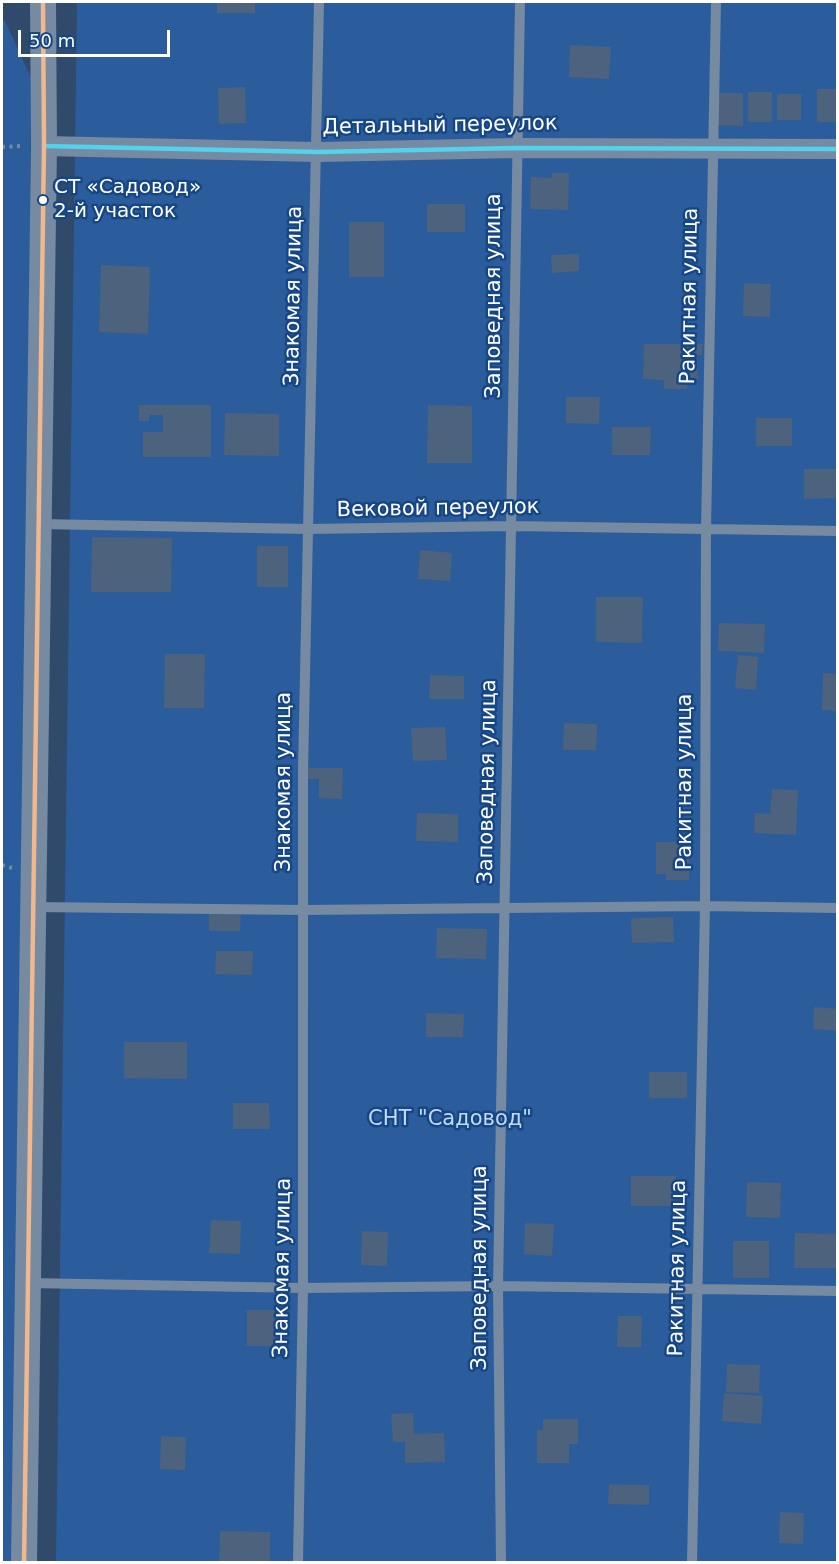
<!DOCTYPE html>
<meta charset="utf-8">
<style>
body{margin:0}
#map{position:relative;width:839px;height:1564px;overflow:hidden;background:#304a6c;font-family:"DejaVu Sans",sans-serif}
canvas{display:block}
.frame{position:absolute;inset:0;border:3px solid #fff;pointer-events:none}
.scale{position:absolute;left:18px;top:30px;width:152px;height:27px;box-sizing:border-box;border:3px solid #fff;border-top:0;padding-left:8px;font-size:18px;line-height:21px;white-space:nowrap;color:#fff;-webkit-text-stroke:4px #174684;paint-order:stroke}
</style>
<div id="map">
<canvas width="839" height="1564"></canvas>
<div class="frame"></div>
<div class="scale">50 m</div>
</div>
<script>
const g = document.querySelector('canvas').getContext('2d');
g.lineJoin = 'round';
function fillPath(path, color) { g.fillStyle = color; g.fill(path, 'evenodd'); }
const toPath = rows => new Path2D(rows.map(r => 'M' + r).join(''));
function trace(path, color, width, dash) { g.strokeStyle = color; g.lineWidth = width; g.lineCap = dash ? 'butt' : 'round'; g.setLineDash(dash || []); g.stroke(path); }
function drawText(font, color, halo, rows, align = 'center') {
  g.font = font + ' "DejaVu Sans",sans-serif'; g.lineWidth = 5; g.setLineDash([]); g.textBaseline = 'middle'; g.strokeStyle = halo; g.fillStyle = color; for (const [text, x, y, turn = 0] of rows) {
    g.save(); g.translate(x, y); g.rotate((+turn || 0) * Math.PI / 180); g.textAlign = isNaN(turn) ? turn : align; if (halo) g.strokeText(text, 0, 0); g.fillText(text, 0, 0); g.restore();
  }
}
const green = toPath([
 [77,2,837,2,837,1562,56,1562],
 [2,20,5,21,31,78,21,1562,2,1562]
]);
const building = toPath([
 [217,2,255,2,255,13,217,13],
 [570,45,611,47,609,79,569,77],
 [245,87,246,123,219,124,218,88],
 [817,89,838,89,838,122,817,122],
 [748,92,772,92,772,122,748,122],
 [719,93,743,93,743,126,718,125],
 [777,94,801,94,801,120,777,120],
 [552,173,569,173,568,210,530,209,531,177,552,178],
 [427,204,465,204,465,232,427,232],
 [349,222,384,222,384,277,349,277],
 [579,254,579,271,552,273,551,255],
 [101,265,150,267,148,334,99,332],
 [744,283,771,284,770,317,743,316],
 [644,344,703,344,702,355,697,355,698,379,688,379,687,389,664,389,664,380,643,379],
 [566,397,600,397,599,424,566,423],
 [139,405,211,405,211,457,143,457,143,432,163,432,163,415,149,415,149,421,139,421],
 [428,405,472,406,472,463,427,463],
 [225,413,279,414,279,456,224,455],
 [756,418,792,418,792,446,756,446],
 [612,427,651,427,650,455,612,455],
 [804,469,838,469,838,498,804,499],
 [92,537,172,538,171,592,91,592],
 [257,546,288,546,288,587,257,587],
 [420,550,452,553,450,581,418,579],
 [596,597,643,597,642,643,596,642],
 [719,623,765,624,764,653,718,651],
 [165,654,205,654,204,708,164,708],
 [738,655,758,657,756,690,735,688],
 [823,673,838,674,838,711,822,710],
 [430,675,464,676,464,699,429,699],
 [564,723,597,724,596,750,563,750],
 [445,727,447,760,413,761,411,728],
 [308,768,343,768,342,799,319,798,319,779,308,779],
 [772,789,798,790,796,835,754,833,755,813,770,814],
 [417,813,458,814,458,842,416,841],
 [656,842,689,842,689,880,666,880,666,874,656,874],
 [209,912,241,913,240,931,209,931],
 [673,917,674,942,632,943,631,918],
 [437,928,487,929,486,959,436,958],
 [216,951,253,951,252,975,215,974],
 [814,1007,838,1009,838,1031,813,1029],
 [426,1013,464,1014,463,1037,426,1037],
 [124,1042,187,1042,187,1079,124,1078],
 [649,1072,687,1072,687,1098,649,1098],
 [233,1103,269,1103,270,1129,233,1129],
 [631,1176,676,1176,675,1206,631,1206],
 [747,1182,781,1183,780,1218,746,1217],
 [211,1220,241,1221,240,1254,209,1253],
 [525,1223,554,1224,552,1256,524,1254],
 [362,1231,388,1232,387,1266,361,1265],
 [795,1233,838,1234,838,1268,794,1268],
 [733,1241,769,1241,769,1278,733,1278],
 [247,1310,285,1310,285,1346,247,1346],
 [618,1316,642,1316,641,1347,617,1347],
 [727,1364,760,1365,759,1393,726,1392],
 [724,1393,763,1396,761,1424,722,1421],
 [413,1413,414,1434,444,1433,445,1462,405,1463,405,1442,393,1442,391,1414],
 [543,1419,578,1419,578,1444,569,1444,569,1463,537,1463,537,1430,543,1430],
 [161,1436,186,1437,185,1470,160,1469],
 [609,1484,649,1485,649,1505,608,1504],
 [780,1512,804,1513,803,1544,779,1543],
 [220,1531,270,1532,270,1562,219,1562]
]);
const path = toPath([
 [2,147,22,146],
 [2,865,12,868]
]);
const service = toPath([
 [39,524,308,529,512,526,838,531],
 [34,907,304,910,705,906,838,908],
 [28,1283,303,1288,498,1286,838,1291],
 [298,1562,303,1288,303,770,319,2],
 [501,1562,498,1286,520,2],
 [692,1562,705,906,706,530,716,2]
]);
const minor = toPath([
 [44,146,318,152,516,148,838,149]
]);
const tertiary = toPath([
 [24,1562,44,146,43,2]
]);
const bus1 = toPath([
 [44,146,318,152,516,148,838,149]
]);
const bus2 = toPath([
 [24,1562,44,146,43,2]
]);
const markers = [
 [43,200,5,"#fff"]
];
const busNames = [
 ["СТ «Садовод»",54,188],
 ["2-й участок",54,212]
];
const streetNames = [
 ["Детальный переулок",440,126,-1],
 ["Знакомая улица",294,296,-89],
 ["Заповедная улица",495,296,-90],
 ["Ракитная улица",690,296,-89],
 ["Вековой переулок",438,509,-1],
 ["Знакомая улица",285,782,-90],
 ["Заповедная улица",488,782,-89],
 ["Ракитная улица",686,782,-90],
 ["Знакомая улица",283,1268,-89],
 ["Заповедная улица",481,1268,-90],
 ["Ракитная улица",678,1268,-89]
];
const parkNames = [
 ["СНТ \"Садовод\"",450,1120]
];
fillPath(green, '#2b5d9c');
fillPath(building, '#4d627c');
trace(path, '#768aa2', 4, [3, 4.5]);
trace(service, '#768aa2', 10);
trace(minor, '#768aa2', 20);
trace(tertiary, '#768aa2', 26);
trace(bus1, '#53d2ee', 4.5);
trace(bus2, '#f1b78d', 4.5);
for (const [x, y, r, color] of markers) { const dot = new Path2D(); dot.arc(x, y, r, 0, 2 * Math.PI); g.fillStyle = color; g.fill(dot); trace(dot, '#174684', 2); }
drawText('20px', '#fff', '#174684', busNames, 'left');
drawText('21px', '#fff', '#174684', streetNames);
drawText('21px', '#c1daf9', '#174684', parkNames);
</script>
